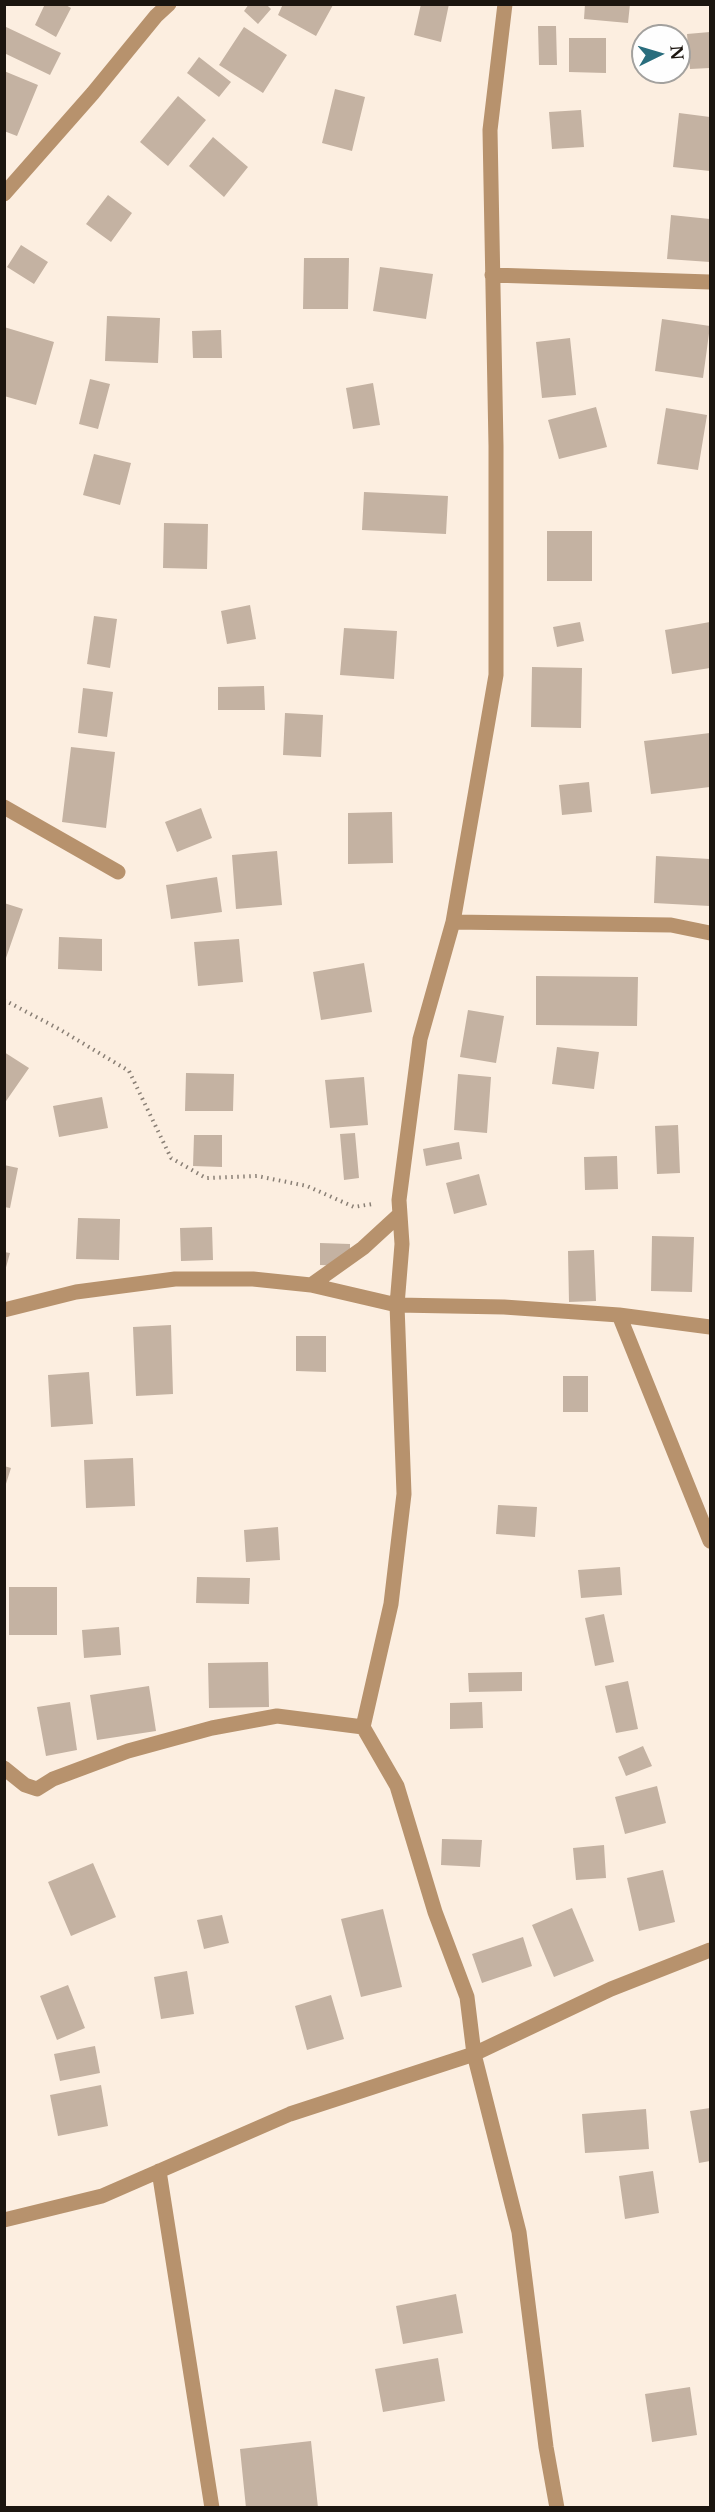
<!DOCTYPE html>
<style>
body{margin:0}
#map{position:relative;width:715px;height:2512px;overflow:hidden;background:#fceee0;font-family:"Libre Baskerville",serif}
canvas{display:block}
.frame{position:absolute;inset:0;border:6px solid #1b150f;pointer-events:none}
.north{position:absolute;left:631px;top:24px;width:60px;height:60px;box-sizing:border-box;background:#fefefe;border:2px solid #a3a19e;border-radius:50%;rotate:85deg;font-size:16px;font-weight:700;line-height:24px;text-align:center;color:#1b150f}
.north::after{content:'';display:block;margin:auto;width:21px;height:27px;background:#296d7d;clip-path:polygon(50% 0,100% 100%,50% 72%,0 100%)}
</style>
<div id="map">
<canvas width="715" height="2512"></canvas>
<div class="frame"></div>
<div class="north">N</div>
</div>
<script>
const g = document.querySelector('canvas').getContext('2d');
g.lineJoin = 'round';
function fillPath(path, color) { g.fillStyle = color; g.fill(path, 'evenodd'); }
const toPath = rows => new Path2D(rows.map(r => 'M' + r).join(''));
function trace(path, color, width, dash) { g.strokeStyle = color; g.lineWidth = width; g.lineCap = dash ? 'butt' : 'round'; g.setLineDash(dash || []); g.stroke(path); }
const building = toPath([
 [45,4,64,4,71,8,56,37,35,25],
 [249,4,266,4,271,9,258,24,244,11],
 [283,4,331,4,333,5,316,36,278,15],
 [421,4,449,4,441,42,414,35],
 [585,4,630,4,628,23,584,19],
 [4,26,61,53,50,75,4,53],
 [538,26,556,26,557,65,539,65],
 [244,27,287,55,263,93,219,65],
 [710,32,710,68,690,69,687,34],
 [569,38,606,38,606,73,569,72],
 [199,57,231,82,219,97,187,73],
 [4,71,38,85,17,136,4,131],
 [335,89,365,97,352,151,322,143],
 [178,96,206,120,168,166,140,142],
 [581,110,584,147,552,149,549,112],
 [679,113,710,117,710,171,673,167],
 [213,137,248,167,224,197,189,166],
 [108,195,132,213,111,242,86,224],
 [671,215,710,219,710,262,667,259],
 [21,245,48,262,34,284,7,267],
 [304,258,349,258,348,309,303,309],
 [380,267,433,274,426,319,373,311],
 [107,316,160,318,158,363,105,361],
 [662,319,710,326,703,378,655,371],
 [4,327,54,342,36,405,4,396],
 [221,330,222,358,193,358,192,331],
 [570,338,576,395,542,398,536,342],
 [90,379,110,384,98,429,79,424],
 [373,383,380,425,353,429,346,388],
 [596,407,607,447,559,459,548,420],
 [666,408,707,415,698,470,657,464],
 [94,454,131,463,120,505,83,495],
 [364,492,448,496,446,534,362,530],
 [164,523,208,524,207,569,163,568],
 [547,531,592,531,592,581,547,581],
 [250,605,256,639,227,644,221,611],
 [94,616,117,619,110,668,87,664],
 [580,622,584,641,557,647,553,627],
 [710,622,710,668,672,674,665,630],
 [344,628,397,631,394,679,340,675],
 [532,667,582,668,581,728,531,727],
 [264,686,265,710,218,710,218,687],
 [83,688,113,692,107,737,78,733],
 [285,713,323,715,321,757,283,755],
 [710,733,710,787,651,794,644,741],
 [71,747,115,752,106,828,62,822],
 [589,782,592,812,562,815,559,785],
 [201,808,212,838,177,852,165,822],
 [392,812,393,863,348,864,348,813],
 [277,851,282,905,236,909,232,855],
 [656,856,710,859,710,906,654,903],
 [217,877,222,912,171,919,166,885],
 [4,903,23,909,6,958,4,957],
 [59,937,102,939,102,971,58,969],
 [239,939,243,982,198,986,194,942],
 [364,963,372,1012,321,1020,313,972],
 [536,976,638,977,637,1026,536,1025],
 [468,1010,504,1016,496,1063,460,1057],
 [557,1047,599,1052,594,1089,552,1084],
 [4,1052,29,1068,4,1104],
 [186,1073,234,1074,233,1111,185,1111],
 [458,1074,491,1077,487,1133,454,1130],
 [364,1077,368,1125,330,1128,325,1080],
 [102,1097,108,1128,59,1137,53,1106],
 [678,1125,680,1173,657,1174,655,1126],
 [355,1133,359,1178,344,1180,340,1134],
 [194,1135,222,1135,222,1167,193,1166],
 [459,1142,462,1159,426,1166,423,1149],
 [617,1156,618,1189,585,1190,584,1157],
 [4,1165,18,1168,10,1208,4,1207],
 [479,1174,487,1205,454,1214,446,1183],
 [78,1218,120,1219,119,1260,76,1259],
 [212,1227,213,1260,181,1261,180,1228],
 [652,1236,694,1237,692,1292,651,1291],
 [320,1243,350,1244,350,1266,320,1265],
 [594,1250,596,1301,569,1302,568,1251],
 [4,1252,10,1253,5,1271,4,1271],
 [171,1325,173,1394,136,1396,133,1327],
 [296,1336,326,1336,326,1372,296,1371],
 [89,1372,93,1424,51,1427,48,1375],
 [563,1376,588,1376,588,1412,563,1412],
 [133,1458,135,1506,86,1508,84,1460],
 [4,1466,11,1468,5,1487,4,1487],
 [498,1505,537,1507,535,1537,496,1534],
 [278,1527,280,1560,246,1562,244,1530],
 [620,1567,622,1595,581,1598,578,1570],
 [197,1577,250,1578,249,1604,196,1603],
 [9,1587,57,1587,57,1635,9,1635],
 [604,1614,614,1662,595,1666,585,1618],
 [119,1627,121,1655,84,1658,82,1630],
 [268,1662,269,1707,209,1708,208,1663],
 [522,1672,522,1691,469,1692,468,1673],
 [628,1681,638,1729,616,1733,605,1686],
 [149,1686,156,1731,97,1740,90,1695],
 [70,1702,77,1750,46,1756,37,1707],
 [482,1702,483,1728,450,1729,450,1703],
 [643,1746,652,1766,626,1776,618,1757],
 [657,1786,666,1823,625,1834,615,1797],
 [442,1839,482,1840,480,1867,441,1865],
 [604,1845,606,1878,576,1880,573,1848],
 [93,1863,116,1917,71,1936,48,1882],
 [663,1870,675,1922,639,1931,627,1878],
 [572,1908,594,1961,554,1977,532,1925],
 [383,1909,402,1987,361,1997,341,1919],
 [222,1915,229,1943,204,1949,197,1920],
 [523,1937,532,1966,482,1983,472,1954],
 [187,1971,194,2014,161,2019,154,1977],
 [68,1985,85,2028,57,2040,40,1996],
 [331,1995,344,2039,307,2050,295,2006],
 [95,2046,100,2073,60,2081,54,2054],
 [101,2085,108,2126,58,2136,50,2095],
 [710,2108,710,2161,699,2163,690,2111],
 [646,2109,649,2149,585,2153,582,2114],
 [653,2171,659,2213,625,2219,619,2176],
 [456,2294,463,2333,403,2344,396,2306],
 [438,2358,445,2401,383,2412,375,2369],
 [690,2387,697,2435,652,2442,645,2394],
 [311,2441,318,2508,246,2508,240,2449]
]);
const path = toPath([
 [4,1000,59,1029,129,1071,171,1158,206,1178,257,1176,307,1186,354,1207,372,1204]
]);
const minor = toPath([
 [505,4,490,130,496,446,496,675,453,922,420,1039,399,1200,402,1244,397,1305,404,1494,391,1604,363,1727,397,1786,435,1912,467,1997,474,2054,519,2232,546,2447,557,2508],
 [4,194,93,93,156,16,169,4],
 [492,275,710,282],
 [4,807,118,872],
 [453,922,671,925,710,933],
 [311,1285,363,1248,400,1214],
 [4,1310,76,1292,175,1279,253,1279,311,1285,397,1305,504,1307,619,1315,710,1327],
 [619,1315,710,1541],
 [4,1768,25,1785,37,1789,53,1779,128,1751,212,1728,277,1716,363,1727],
 [159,2171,212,2508],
 [4,2220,102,2196,290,2114,474,2054,611,1989,710,1950]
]);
fillPath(building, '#c4b2a2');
trace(path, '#897f75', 4, [1.5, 4.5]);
trace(minor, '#b7926d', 15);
</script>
